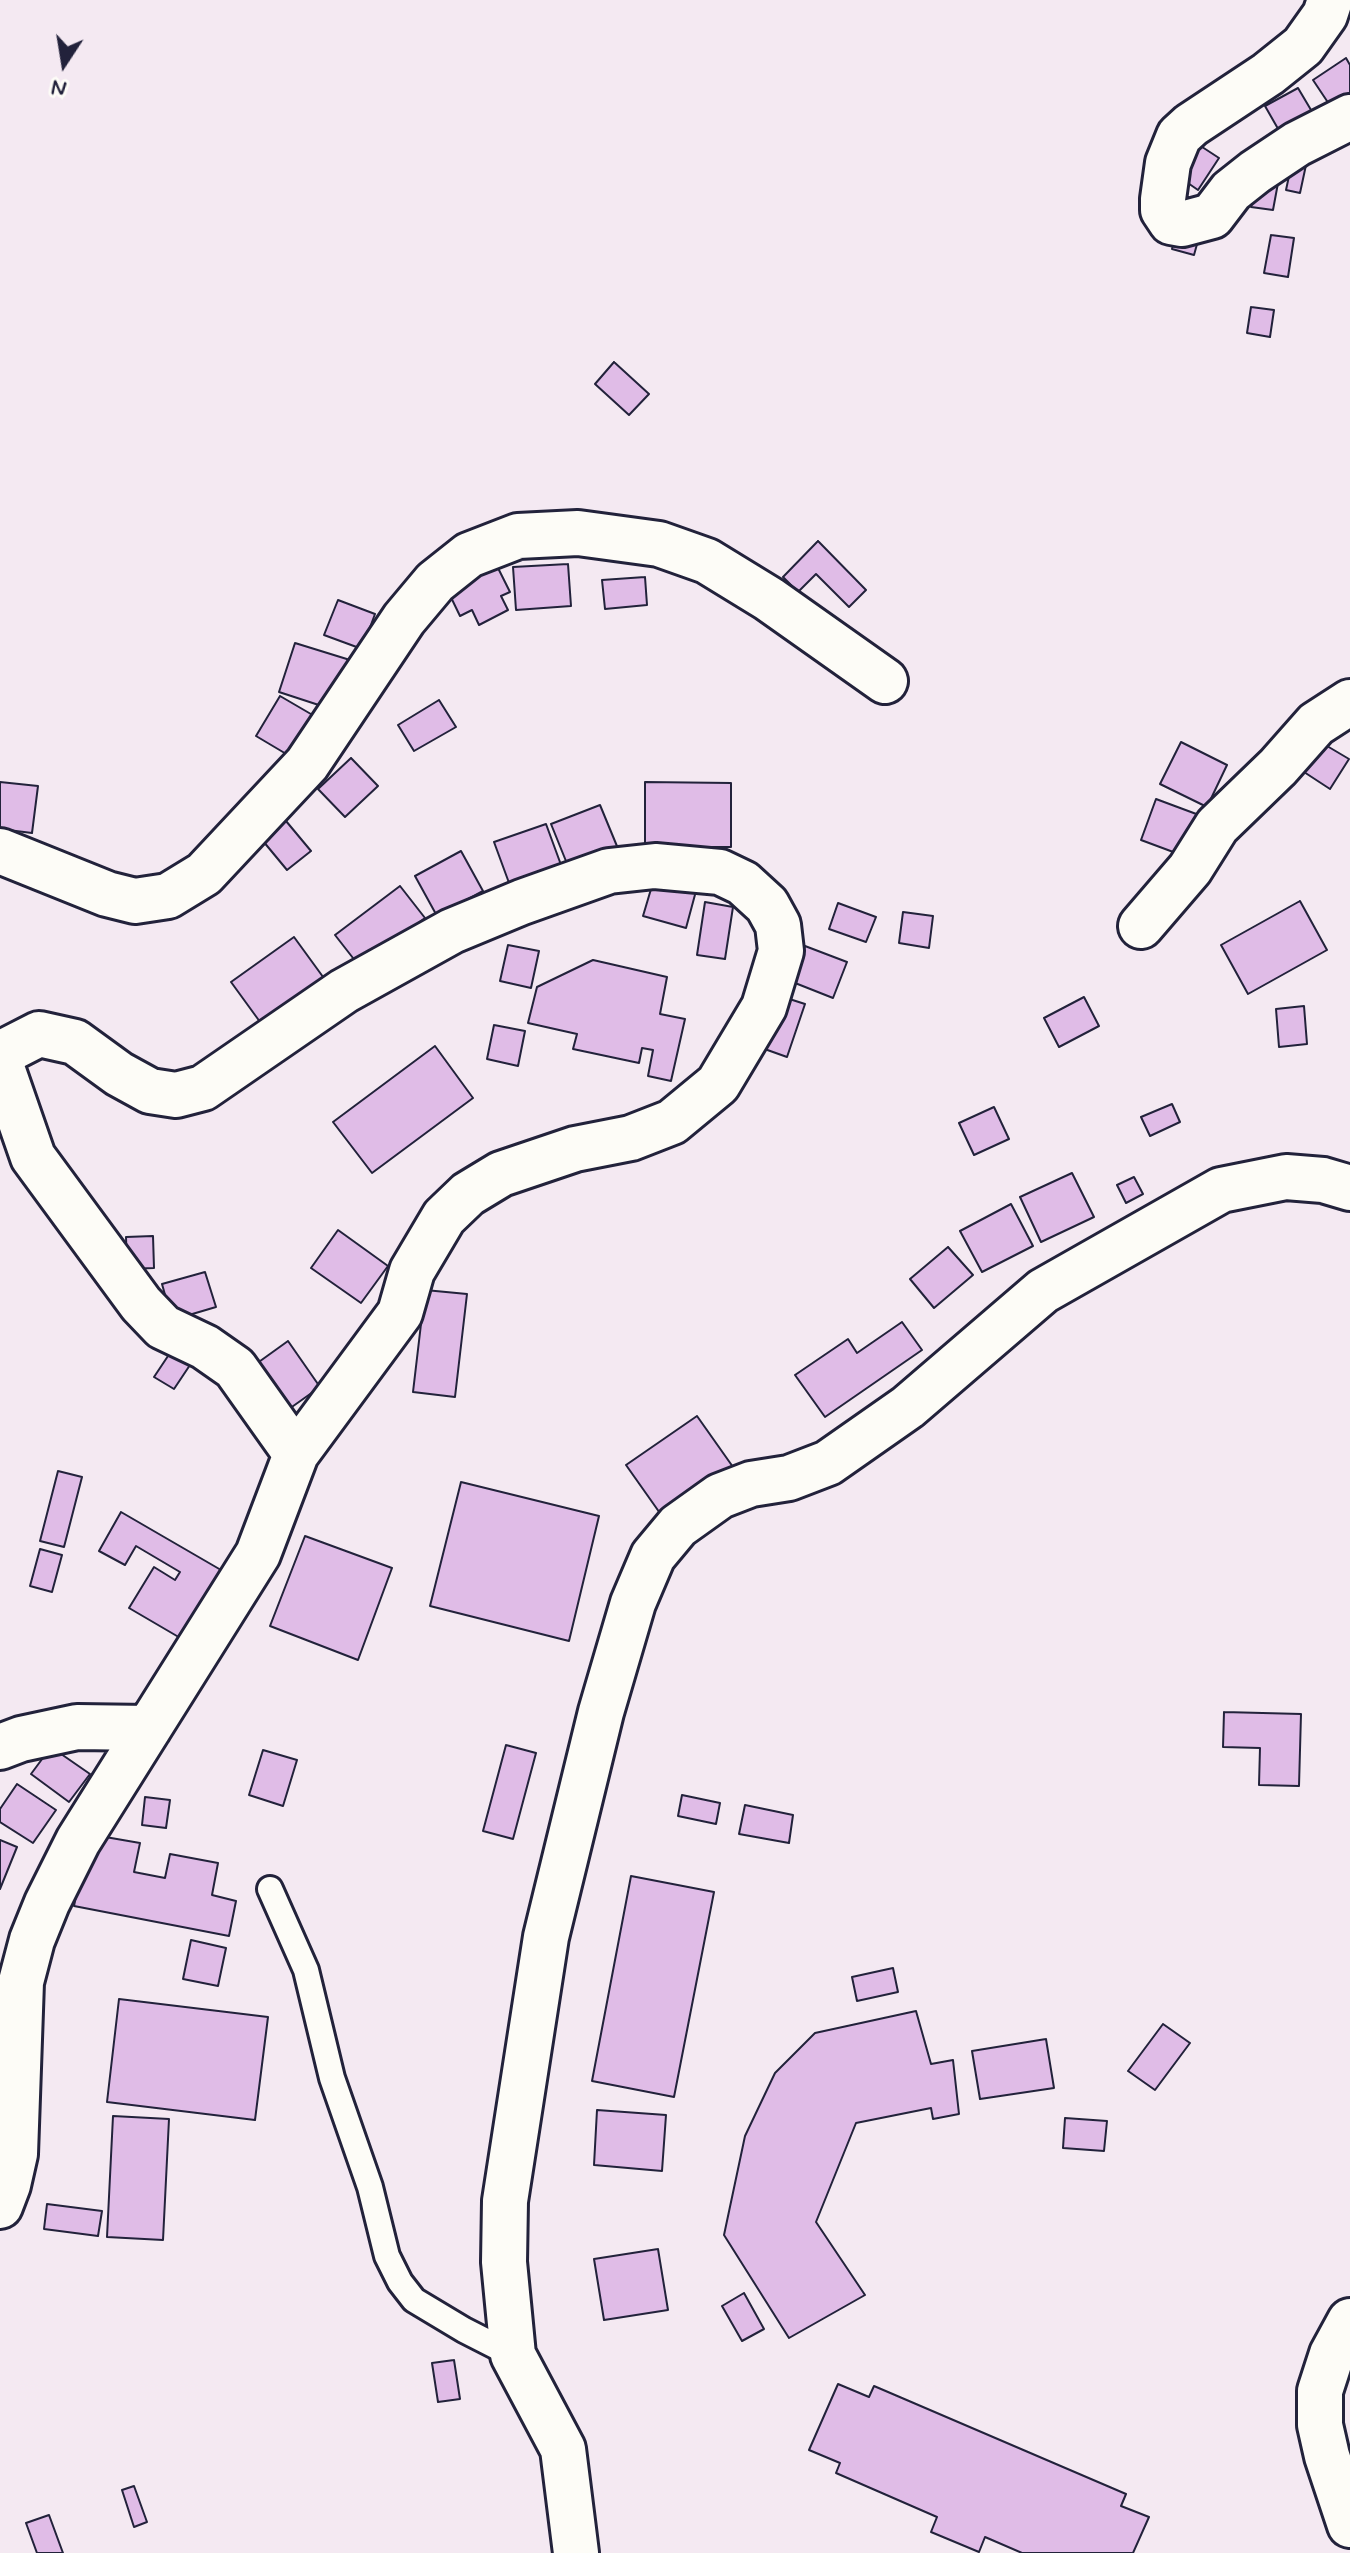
<!DOCTYPE html>
<style>
body{margin:0}
#map{position:relative;width:1350px;height:2553px;overflow:hidden;background:#f4e9f2;font-family:Mynerve,sans-serif}
canvas{display:block}
.north{position:absolute;left:24px;top:24px;width:80px;height:80px;-webkit-text-stroke:6px #fdfcf7;paint-order:stroke;rotate:192deg;font-size:22px;font-weight:700;line-height:32px;text-align:center;color:#22223b}
.north::after{content:'';display:block;margin:auto;width:28px;height:36px;background:#22223b;clip-path:polygon(50% 0,100% 100%,50% 72%,0 100%)}
</style>
<div id="map">
<canvas width="1350" height="2553"></canvas>
<div class="north">N</div>
</div>
<script>
const g = document.querySelector('canvas').getContext('2d');
g.lineJoin = 'round';
function fillPath(path, color) { g.fillStyle = color; g.fill(path, 'evenodd'); }
const toPath = rows => new Path2D(rows.map(r => 'M' + r).join(''));
function trace(path, color, width, dash) { g.strokeStyle = color; g.lineWidth = width; g.lineCap = dash ? 'butt' : 'round'; g.setLineDash(dash || []); g.stroke(path); }
const building = toPath([
 [1346,58,1350,65,1350,95,1331,107,1313,80,1346,58],
 [1298,88,1314,115,1281,134,1265,106,1298,88],
 [1193,141,1219,158,1198,190,1172,172,1193,141],
 [1292,162,1306,165,1300,193,1286,190,1292,162],
 [1257,179,1278,183,1273,210,1251,207,1257,179],
 [1177,231,1199,237,1194,255,1172,249,1177,231],
 [1271,235,1294,238,1288,277,1264,273,1271,235],
 [1251,307,1274,310,1270,337,1247,333,1251,307],
 [614,362,649,394,629,415,595,384,614,362],
 [818,541,866,590,849,607,816,574,798,592,783,577,818,541],
 [495,562,510,592,501,596,508,610,479,625,472,610,460,616,445,585,495,562],
 [568,564,571,606,516,610,513,567,568,564],
 [645,577,647,605,605,609,602,580,645,577],
 [338,600,375,614,362,649,324,635,338,600],
 [295,643,350,660,334,710,279,692,295,643],
 [280,696,316,717,293,758,256,736,280,696],
 [439,700,456,727,414,751,398,725,439,700],
 [1181,742,1227,765,1207,807,1160,784,1181,742],
 [1322,743,1349,759,1330,789,1304,772,1322,743],
 [351,758,378,786,345,817,318,789,351,758],
 [0,782,38,786,32,833,0,829,0,782],
 [645,782,731,783,731,847,645,847,645,782],
 [1156,799,1199,815,1184,856,1141,840,1156,799],
 [600,805,619,851,570,871,551,824,600,805],
 [286,821,311,851,287,870,263,841,286,821],
 [546,824,564,873,512,891,494,842,546,824],
 [461,851,483,891,437,916,415,876,461,851],
 [654,879,696,891,686,928,643,916,654,879],
 [400,886,425,918,360,967,335,935,400,886],
 [1300,901,1327,950,1248,994,1221,945,1300,901],
 [705,902,733,907,725,959,697,955,705,902],
 [838,903,876,917,866,942,829,929,838,903],
 [903,912,933,916,929,948,899,943,903,912],
 [294,937,326,981,263,1026,231,982,294,937],
 [508,945,539,951,531,988,500,981,508,945],
 [805,946,847,962,833,998,790,981,805,946],
 [593,960,667,977,660,1014,685,1019,671,1081,648,1076,653,1050,642,1048,639,1063,573,1049,577,1034,528,1023,537,987,593,960],
 [777,995,805,1004,787,1057,759,1047,777,995],
 [1084,997,1099,1026,1059,1047,1044,1018,1084,997],
 [1304,1006,1307,1044,1279,1047,1276,1009,1304,1006],
 [494,1025,525,1031,518,1066,487,1059,494,1025],
 [435,1046,473,1098,372,1173,333,1122,435,1046],
 [1172,1104,1180,1122,1150,1136,1141,1117,1172,1104],
 [994,1107,1009,1139,974,1155,959,1123,994,1107],
 [1072,1173,1094,1217,1041,1242,1020,1197,1072,1173],
 [1134,1177,1143,1194,1126,1203,1117,1185,1134,1177],
 [1011,1204,1033,1246,982,1272,960,1231,1011,1204],
 [338,1230,388,1266,361,1303,311,1268,338,1230],
 [153,1236,154,1268,127,1269,126,1237,153,1236],
 [948,1247,973,1275,934,1308,910,1279,948,1247],
 [205,1272,216,1307,172,1320,162,1284,205,1272],
 [425,1290,467,1294,455,1397,413,1392,425,1290],
 [902,1322,922,1350,825,1417,795,1375,848,1339,857,1353,902,1322],
 [288,1341,320,1387,289,1409,256,1364,288,1341],
 [170,1353,190,1365,174,1389,154,1377,170,1353],
 [697,1416,733,1467,662,1516,626,1465,697,1416],
 [58,1471,82,1477,64,1547,40,1541,58,1471],
 [461,1482,599,1516,569,1641,430,1606,461,1482],
 [121,1512,221,1570,182,1639,129,1608,154,1567,175,1580,180,1572,136,1546,125,1565,99,1551,121,1512],
 [305,1536,392,1568,358,1660,270,1626,305,1536],
 [40,1549,62,1555,52,1592,30,1586,40,1549],
 [1224,1712,1301,1714,1299,1786,1259,1785,1260,1748,1223,1747,1224,1712],
 [506,1745,536,1753,513,1839,483,1831,506,1745],
 [51,1747,90,1774,69,1802,31,1774,51,1747],
 [263,1750,297,1760,283,1806,249,1795,263,1750],
 [17,1784,56,1810,33,1843,0,1822,0,1809,17,1784],
 [682,1795,720,1803,716,1824,678,1816,682,1795],
 [145,1797,170,1800,166,1828,142,1825,145,1797],
 [745,1805,793,1815,789,1843,739,1834,745,1805],
 [88,1834,140,1843,134,1872,165,1878,170,1854,218,1863,212,1895,236,1901,229,1936,74,1906,88,1834],
 [0,1840,17,1847,0,1889,0,1840],
 [631,1876,714,1892,674,2097,592,2081,631,1876],
 [191,1940,226,1948,218,1986,183,1979,191,1940],
 [893,1968,898,1992,857,2001,852,1977,893,1968],
 [119,1999,268,2017,255,2120,107,2102,119,1999],
 [916,2011,931,2064,953,2060,959,2114,933,2119,931,2108,856,2123,816,2222,865,2295,789,2338,724,2235,745,2136,775,2073,815,2033,916,2011],
 [1163,2024,1190,2043,1155,2090,1128,2071,1163,2024],
 [1046,2039,1054,2088,980,2099,972,2051,1046,2039],
 [597,2110,666,2115,662,2171,594,2165,597,2110],
 [113,2116,169,2119,163,2240,107,2237,113,2116],
 [1065,2118,1107,2121,1104,2151,1063,2148,1065,2118],
 [47,2204,102,2211,98,2236,44,2229,47,2204],
 [658,2249,668,2310,604,2320,594,2259,658,2249],
 [744,2293,764,2329,742,2341,722,2306,744,2293],
 [454,2360,460,2399,438,2402,432,2363,454,2360],
 [838,2384,869,2397,874,2386,1126,2494,1121,2506,1149,2517,1133,2553,1022,2553,985,2537,979,2552,931,2532,937,2517,836,2473,840,2463,809,2450,838,2384],
 [134,2486,147,2522,134,2527,122,2490,134,2486],
 [49,2515,63,2553,37,2553,26,2523,49,2515]
]);
const service = toPath([
 [270,1889,306,1970,332,2078,370,2187,387,2256,400,2282,414,2300,464,2330,513,2355]
]);
const minor = toPath([
 [1330,0,1325,15,1303,46,1268,74,1191,125,1179,136,1168,163,1163,199,1163,210,1171,222,1182,224,1212,216,1231,191,1255,172,1297,144,1350,117],
 [0,851,107,894,135,901,168,896,204,874,307,764,404,619,435,582,469,555,518,536,578,533,659,544,707,561,769,599,885,681],
 [1141,926,1190,869,1217,826,1278,767,1316,724,1350,702],
 [0,1054,39,1034,75,1042,119,1074,150,1091,176,1095,203,1088,344,991,452,931,522,902,609,871,655,866,720,872,743,883,767,905,778,925,781,951,764,1007,718,1084,672,1122,631,1138,575,1149,501,1174,468,1194,444,1217,412,1271,400,1313,296,1454,258,1554,78,1841,47,1903,32,1940,21,1982,15,2154,8,2185,0,2206],
 [0,1062,33,1157,141,1304,163,1327,205,1347,235,1368,296,1454],
 [0,1747,21,1739,77,1727,149,1728],
 [1350,2321,1332,2354,1320,2391,1320,2425,1327,2456,1350,2525],
 [576,2553,563,2449,513,2355,504,2262,505,2201,546,1937,601,1712,633,1603,653,1556,678,1526,720,1496,751,1484,789,1478,828,1463,908,1407,1043,1291,1221,1190,1286,1177,1323,1180,1350,1188]
]);
fillPath(building, '#e0bce7');
trace(building, '#22223b', 2);
trace(service, '#22223b', 30);
trace(minor, '#22223b', 50);
trace(service, '#fdfcf7', 24);
trace(minor, '#fdfcf7', 44);
</script>
